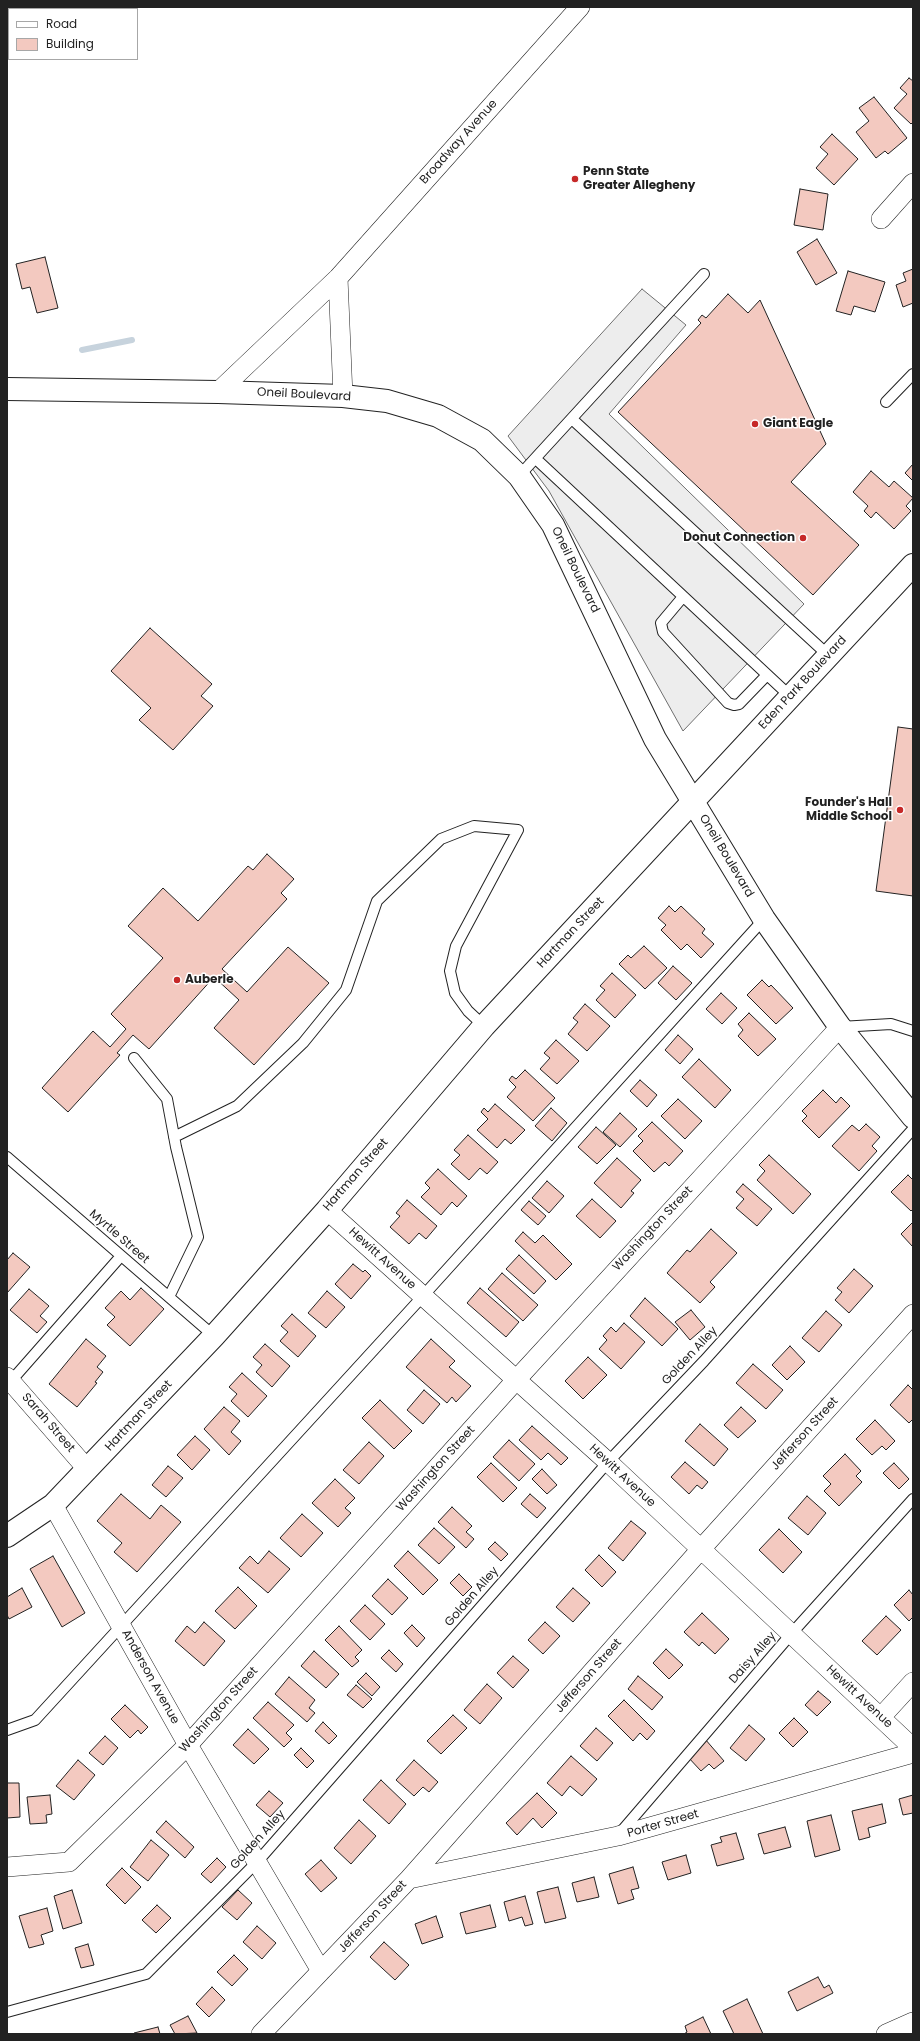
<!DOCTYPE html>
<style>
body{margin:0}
#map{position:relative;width:920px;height:2041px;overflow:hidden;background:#fff;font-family:Poppins,sans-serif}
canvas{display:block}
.frame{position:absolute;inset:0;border:8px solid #222;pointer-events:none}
.legend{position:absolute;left:8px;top:8px;width:130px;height:52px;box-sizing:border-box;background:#fff;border:1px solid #a7a7a7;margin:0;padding:5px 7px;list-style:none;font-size:12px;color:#222}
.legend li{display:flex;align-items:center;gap:8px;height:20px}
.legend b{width:20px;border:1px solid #a7a7a7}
</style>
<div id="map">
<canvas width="920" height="2041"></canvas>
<div class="frame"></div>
<ul class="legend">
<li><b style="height:5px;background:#fff"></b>Road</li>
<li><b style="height:11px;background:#f3c9c0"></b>Building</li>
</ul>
</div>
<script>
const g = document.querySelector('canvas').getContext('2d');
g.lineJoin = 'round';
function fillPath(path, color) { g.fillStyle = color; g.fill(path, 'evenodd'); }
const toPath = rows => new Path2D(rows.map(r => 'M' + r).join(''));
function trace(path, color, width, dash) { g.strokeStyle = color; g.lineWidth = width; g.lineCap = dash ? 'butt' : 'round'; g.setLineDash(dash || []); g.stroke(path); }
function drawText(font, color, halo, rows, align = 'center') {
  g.font = font + ' Poppins,sans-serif'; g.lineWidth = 3; g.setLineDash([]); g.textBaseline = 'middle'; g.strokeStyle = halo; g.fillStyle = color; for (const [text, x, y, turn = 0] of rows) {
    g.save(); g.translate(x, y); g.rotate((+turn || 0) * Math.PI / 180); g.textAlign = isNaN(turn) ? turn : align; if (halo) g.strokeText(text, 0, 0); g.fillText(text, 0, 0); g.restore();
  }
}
const parking = toPath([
 [642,289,686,325,609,414,804,604,683,731,549,491,508,436,642,289]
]);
const stream = toPath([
 [82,350,132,340]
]);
const building = toPath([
 [909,78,913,81,913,122,911,124,894,108,907,94,900,88,909,78],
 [874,97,907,138,888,154,885,151,876,158,856,132,869,121,859,108,874,97],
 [832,134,858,159,834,185,816,168,828,154,820,147,832,134],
 [800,189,828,194,823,230,794,225,800,189],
 [817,239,837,273,816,285,797,252,817,239],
 [45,257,58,308,37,313,30,287,22,289,16,264,45,257],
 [913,269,913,303,903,307,896,285,906,281,903,273,913,269],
 [848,271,885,282,875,312,854,306,851,315,836,311,848,271],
 [728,294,748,313,760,300,826,444,791,482,859,545,813,595,618,412,701,323,698,320,702,315,706,318,728,294],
 [913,464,913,481,905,473,913,464],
 [871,471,889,487,894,481,913,498,906,506,911,511,894,529,876,512,871,518,864,511,868,506,853,492,871,471],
 [150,628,212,684,201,696,213,706,173,750,139,720,151,708,111,671,150,628],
 [898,727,913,729,913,896,876,891,898,727],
 [267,854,294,879,281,893,287,899,222,969,247,992,288,947,329,983,254,1065,214,1028,239,1000,214,977,149,1049,133,1035,117,1053,120,1055,68,1112,42,1088,93,1031,110,1047,126,1029,111,1014,163,958,128,926,163,888,198,921,248,866,253,870,267,854],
 [669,906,675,912,681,906,705,929,702,933,714,944,701,958,687,944,681,950,661,930,666,925,658,918,669,906],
 [644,946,667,968,645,989,619,964,628,955,631,958,644,946],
 [673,966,692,983,676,1000,658,983,673,966],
 [612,973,636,995,615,1018,596,1000,605,990,600,986,612,973],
 [762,980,769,987,771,985,793,1008,776,1024,747,995,762,980],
 [721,993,737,1008,722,1024,706,1009,721,993],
 [585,1004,610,1026,587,1051,568,1034,578,1022,573,1018,585,1004],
 [749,1013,776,1039,758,1056,738,1036,743,1030,738,1024,749,1013],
 [678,1035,693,1049,680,1064,665,1050,678,1035],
 [556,1040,579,1061,557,1084,540,1069,550,1058,544,1053,556,1040],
 [699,1059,731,1090,715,1108,682,1077,699,1059],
 [525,1070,555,1098,533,1121,507,1097,516,1087,509,1080,512,1076,516,1079,525,1070],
 [640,1080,657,1095,647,1107,630,1091,640,1080],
 [823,1090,836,1103,841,1097,850,1106,819,1138,802,1121,807,1116,802,1111,823,1090],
 [678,1099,702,1121,685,1139,661,1116,678,1099],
 [495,1104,525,1130,511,1144,505,1139,497,1148,477,1130,488,1119,481,1112,484,1108,488,1112,495,1104],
 [551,1108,567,1123,552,1141,535,1126,551,1108],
 [620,1113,637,1129,620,1147,603,1132,620,1113],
 [652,1122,683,1151,669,1166,665,1162,654,1172,633,1151,643,1141,638,1136,652,1122],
 [866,1124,880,1137,872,1146,877,1151,859,1171,832,1146,852,1125,859,1131,866,1124],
 [596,1127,616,1145,597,1164,578,1147,596,1127],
 [468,1135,498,1162,487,1174,480,1168,469,1180,451,1164,460,1155,454,1150,468,1135],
 [769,1155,811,1194,793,1214,757,1180,765,1171,759,1165,769,1155],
 [617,1158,641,1180,631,1191,634,1193,621,1208,594,1183,617,1158],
 [438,1169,467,1196,457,1207,452,1202,441,1215,421,1197,430,1188,425,1183,438,1169],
 [908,1175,913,1180,913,1209,911,1211,891,1192,908,1175],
 [547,1181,564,1196,549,1213,532,1198,547,1181],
 [743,1184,772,1209,757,1226,736,1208,744,1199,736,1192,743,1184],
 [592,1199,616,1221,600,1238,576,1216,592,1199],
 [407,1200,437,1226,426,1239,419,1233,409,1244,390,1227,400,1216,396,1213,407,1200],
 [529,1201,546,1216,538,1225,521,1210,529,1201],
 [913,1222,913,1247,901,1234,913,1222],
 [711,1229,737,1253,710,1282,715,1287,700,1303,667,1273,687,1250,690,1252,711,1229],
 [523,1232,535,1243,543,1235,572,1264,556,1280,515,1241,523,1232],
 [13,1253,30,1267,7,1293,7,1260,13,1253],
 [519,1255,546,1281,534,1294,506,1269,519,1255],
 [353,1264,363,1272,365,1270,371,1276,351,1299,335,1284,353,1264],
 [854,1269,873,1286,849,1313,835,1300,842,1292,837,1288,854,1269],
 [502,1273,538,1305,523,1321,488,1289,502,1273],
 [141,1288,164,1309,130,1346,107,1325,115,1317,105,1308,121,1291,130,1300,141,1288],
 [480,1288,519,1322,506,1337,467,1303,480,1288],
 [29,1289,49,1306,40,1316,47,1322,37,1333,10,1310,29,1289],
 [327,1291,345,1307,326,1328,308,1313,327,1291],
 [645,1298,678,1329,662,1346,630,1316,645,1298],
 [691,1310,705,1327,690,1340,675,1322,691,1310],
 [826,1311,842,1325,819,1352,802,1338,826,1311],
 [292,1314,316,1336,298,1357,280,1341,288,1332,281,1326,292,1314],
 [624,1323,645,1342,621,1369,599,1349,607,1340,603,1336,611,1327,616,1332,624,1323],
 [86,1339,106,1356,97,1367,103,1372,95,1382,97,1383,77,1407,49,1384,86,1339],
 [431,1339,455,1361,449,1367,471,1386,456,1402,452,1397,447,1403,406,1367,431,1339],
 [265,1344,290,1366,272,1387,256,1372,262,1365,253,1357,265,1344],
 [790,1346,805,1362,787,1380,772,1365,790,1346],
 [588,1357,607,1375,583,1399,565,1381,588,1357],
 [753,1364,783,1390,766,1409,736,1383,753,1364],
 [242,1373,267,1396,248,1417,231,1401,237,1394,229,1387,242,1373],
 [908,1385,913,1390,913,1419,909,1423,890,1405,908,1385],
 [424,1390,440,1404,423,1424,407,1410,424,1390],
 [380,1400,412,1431,394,1449,362,1418,380,1400],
 [224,1407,240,1421,231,1432,241,1441,229,1455,204,1429,224,1407],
 [741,1407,756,1421,738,1438,724,1425,741,1407],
 [875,1420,895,1441,886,1450,882,1446,872,1455,856,1439,875,1420],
 [700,1424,728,1449,714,1466,685,1441,700,1424],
 [532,1426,568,1458,561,1465,548,1453,541,1460,519,1440,532,1426],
 [195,1436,210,1450,192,1470,177,1455,195,1436],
 [509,1440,535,1464,519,1481,493,1457,509,1440],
 [369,1442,384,1456,359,1484,343,1470,369,1442],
 [845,1454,861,1471,856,1476,862,1482,839,1506,824,1491,831,1484,823,1476,845,1454],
 [685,1462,708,1482,702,1489,697,1485,689,1494,671,1477,685,1462],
 [491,1463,517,1488,503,1502,477,1477,491,1463],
 [894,1463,909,1479,899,1489,883,1473,894,1463],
 [168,1466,183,1478,166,1497,152,1485,168,1466],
 [542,1469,557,1485,547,1494,532,1479,542,1469],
 [335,1479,355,1498,345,1508,351,1513,338,1527,312,1503,335,1479],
 [121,1494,150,1519,161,1505,181,1522,137,1572,114,1552,122,1543,97,1521,121,1494],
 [530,1494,546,1508,537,1518,521,1504,530,1494],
 [807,1496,826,1513,808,1535,788,1518,807,1496],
 [452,1507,472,1526,466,1532,474,1539,466,1548,438,1522,452,1507],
 [302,1514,323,1533,301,1557,280,1538,302,1514],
 [631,1521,646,1533,623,1561,608,1548,631,1521],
 [434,1528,455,1547,439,1564,418,1545,434,1528],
 [779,1529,802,1552,783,1573,759,1550,779,1529],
 [495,1542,508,1554,501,1561,488,1549,495,1542],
 [269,1551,290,1569,268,1593,239,1568,250,1556,258,1564,269,1551],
 [408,1551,438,1580,423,1595,394,1566,408,1551],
 [599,1555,616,1572,602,1587,585,1570,599,1555],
 [53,1556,85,1613,62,1627,30,1569,53,1556],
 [459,1574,472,1587,463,1596,450,1583,459,1574],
 [388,1579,408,1598,392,1615,372,1596,388,1579],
 [238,1587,257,1606,235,1629,215,1611,238,1587],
 [22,1588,32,1607,9,1619,7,1615,7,1597,22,1588],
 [573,1588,590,1603,573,1622,556,1607,573,1588],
 [909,1590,913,1595,913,1617,909,1621,894,1605,909,1590],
 [365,1605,385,1624,370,1640,350,1621,365,1605],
 [702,1613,729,1639,715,1654,702,1642,699,1646,684,1632,702,1613],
 [886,1616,901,1630,877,1655,862,1641,886,1616],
 [204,1622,225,1641,204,1666,175,1641,187,1626,195,1633,204,1622],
 [545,1622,560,1636,543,1654,528,1640,545,1622],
 [412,1625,425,1638,417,1647,404,1633,412,1625],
 [339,1626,362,1650,355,1657,359,1661,352,1667,325,1640,339,1626],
 [666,1649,683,1665,669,1679,653,1663,666,1649],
 [389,1650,403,1664,396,1672,381,1658,389,1650],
 [314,1651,339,1674,326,1688,301,1666,314,1651],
 [513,1656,529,1670,513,1688,497,1673,513,1656],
 [366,1673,380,1687,372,1696,357,1682,366,1673],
 [638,1676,663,1697,652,1710,628,1689,638,1676],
 [289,1677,315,1700,309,1708,315,1713,307,1722,275,1694,289,1677],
 [487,1684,502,1698,480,1724,464,1710,487,1684],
 [356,1685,372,1699,363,1708,347,1695,356,1685],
 [818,1691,831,1702,817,1716,805,1705,818,1691],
 [624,1700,655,1731,647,1740,640,1733,633,1741,608,1716,624,1700],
 [268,1702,294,1725,286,1733,292,1739,284,1747,253,1718,268,1702],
 [125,1705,148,1727,141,1734,138,1730,130,1738,111,1719,125,1705],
 [453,1715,467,1728,441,1754,427,1741,453,1715],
 [794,1718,808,1732,793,1747,779,1733,794,1718],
 [323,1722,337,1736,329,1744,315,1731,323,1722],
 [749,1725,765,1739,746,1761,730,1748,749,1725],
 [596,1728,613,1743,597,1761,580,1746,596,1728],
 [248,1729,269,1749,254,1764,233,1745,248,1729],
 [105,1736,118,1748,103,1765,89,1753,105,1736],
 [705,1739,724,1761,714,1769,709,1764,701,1771,687,1756,705,1739],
 [301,1748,314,1761,307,1768,294,1755,301,1748],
 [571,1756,597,1779,582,1796,570,1786,562,1796,547,1783,571,1756],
 [78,1760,95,1775,74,1800,56,1786,78,1760],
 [414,1760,438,1782,429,1792,423,1787,414,1796,396,1780,414,1760],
 [381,1780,406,1804,389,1824,363,1800,381,1780],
 [7,1783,19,1783,20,1817,7,1818,7,1783],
 [269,1791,283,1803,270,1817,256,1805,269,1791],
 [537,1793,557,1813,542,1828,533,1818,517,1835,506,1823,537,1793],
 [50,1795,52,1814,46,1815,47,1823,30,1824,27,1797,50,1795],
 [913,1795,913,1813,903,1815,899,1799,913,1795],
 [882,1804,886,1823,868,1828,870,1837,859,1840,852,1811,882,1804],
 [831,1815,840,1850,815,1857,807,1821,831,1815],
 [359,1820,376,1836,351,1864,334,1848,359,1820],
 [166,1821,194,1847,185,1858,156,1832,166,1821],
 [785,1827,791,1847,764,1854,758,1834,785,1827],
 [736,1833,744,1859,717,1866,711,1845,722,1842,720,1837,736,1833],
 [151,1840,169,1855,148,1881,130,1867,151,1840],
 [686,1855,691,1873,668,1880,662,1862,686,1855],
 [217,1858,226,1867,211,1883,201,1874,217,1858],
 [321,1860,337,1878,321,1892,305,1874,321,1860],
 [633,1867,639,1888,631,1890,634,1899,618,1904,609,1874,633,1867],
 [122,1868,141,1887,125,1904,106,1885,122,1868],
 [594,1877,599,1897,577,1902,572,1883,594,1877],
 [558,1887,566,1918,545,1923,537,1892,558,1887],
 [72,1890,82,1923,63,1929,54,1896,72,1890],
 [238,1890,252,1903,237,1920,222,1907,238,1890],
 [525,1896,533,1924,525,1926,522,1917,509,1921,504,1902,525,1896],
 [157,1905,171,1918,156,1933,142,1920,157,1905],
 [490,1905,496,1927,466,1934,460,1913,490,1905],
 [47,1908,53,1931,41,1935,44,1944,29,1948,19,1916,47,1908],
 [436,1916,443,1937,422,1944,415,1924,436,1916],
 [257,1926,276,1943,262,1959,243,1942,257,1926],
 [384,1942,409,1965,395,1980,370,1957,384,1942],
 [88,1944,94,1965,81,1968,75,1948,88,1944],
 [234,1955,248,1969,232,1986,217,1972,234,1955],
 [818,1977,824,1988,829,1985,833,1993,797,2011,788,1992,818,1977],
 [212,1987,225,2000,209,2017,196,2004,212,1987],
 [747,1999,763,2034,734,2034,723,2011,747,1999],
 [188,2016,197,2033,175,2034,170,2025,188,2016],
 [703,2017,711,2034,684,2034,687,2032,685,2026,703,2017],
 [158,2027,160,2034,134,2034,134,2033,158,2027]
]);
const lane = toPath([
 [886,402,913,374],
 [572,419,829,656],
 [536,459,791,697],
 [519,476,704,274],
 [682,598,661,623,663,632,728,703,734,705,739,704,767,675],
 [840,1027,891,1024,913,1031],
 [134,1058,167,1099,176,1147,198,1237,169,1297],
 [174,1137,237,1106,303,1043,346,990,377,901,441,839,474,826,518,830,456,946,450,971,455,993,468,1011,484,1026],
 [7,1157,214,1336],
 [11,1381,121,1256],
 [7,1730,35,1720,423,1296,764,919],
 [620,1833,792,1633,913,1499],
 [7,2012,146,1974,258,1861,608,1462,704,1361,913,1129]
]);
const street = toPath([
 [881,219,913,183],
 [338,278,343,396],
 [218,392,338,278,580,7],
 [327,1210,608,1462,913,1748],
 [7,1377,88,1470],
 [53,1505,188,1745,321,1971],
 [881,1717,913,1682],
 [7,1867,69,1862,188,1745,516,1380,840,1027],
 [409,1879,618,1836,913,1753],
 [261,2034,409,1879,701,1549,913,1314],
 [886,2034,913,2022]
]);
const secondary = toPath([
 [7,389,218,392,343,396,387,401,438,416,482,440,519,476,553,525,655,739,764,919,840,1027,913,1117],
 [7,1536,53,1505,214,1336,327,1210,484,1026,913,565]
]);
const markers = [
 [575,179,4,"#c62828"],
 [755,424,4,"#c62828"],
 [803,538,4,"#c62828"],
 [900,810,4,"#c62828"],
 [177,980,4,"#c62828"]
];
const streetNames = [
 ["Broadway Avenue",459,142,-48],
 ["Oneil Boulevard",304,395,3],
 ["Oneil Boulevard",575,570,64],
 ["Eden Park Boulevard",803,683,-47],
 ["Oneil Boulevard",726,856,59],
 ["Hartman Street",571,933,-47],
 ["Hartman Street",356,1175,-49],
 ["Washington Street",653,1229,-47],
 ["Myrtle Street",119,1237,41],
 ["Hewitt Avenue",382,1259,42],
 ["Golden Alley",690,1356,-47],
 ["Hartman Street",139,1416,-47],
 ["Sarah Street",48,1423,49],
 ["Jefferson Street",805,1434,-48],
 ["Washington Street",436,1469,-48],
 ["Hewitt Avenue",622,1476,43],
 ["Golden Alley",472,1597,-49],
 ["Daisy Alley",753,1658,-49],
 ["Jefferson Street",589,1676,-49],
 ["Anderson Avenue",150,1677,61],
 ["Hewitt Avenue",859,1697,43],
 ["Washington Street",219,1710,-48],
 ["Porter Street",663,1824,-16],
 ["Golden Alley",258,1840,-48],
 ["Jefferson Street",373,1917,-47]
];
const poiNames = [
 ["Penn State",583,172],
 ["Greater Allegheny",583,186],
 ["Giant Eagle",763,424],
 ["Donut Connection",795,538,"right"],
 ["Founder's Hall",892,803,"right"],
 ["Middle School",892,817,"right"],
 ["Auberle",185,980]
];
fillPath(parking, '#ededed');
trace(parking, '#6f6f6f', 1);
trace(stream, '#c7d3dd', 6);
fillPath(building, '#f3c9c0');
trace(building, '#222', 1);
trace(lane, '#222', 12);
trace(street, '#222', 20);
trace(secondary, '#222', 24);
trace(lane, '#fff', 10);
trace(street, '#fff', 19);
trace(secondary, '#fff', 22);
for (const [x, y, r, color] of markers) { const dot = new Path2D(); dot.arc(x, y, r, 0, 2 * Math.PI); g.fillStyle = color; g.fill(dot); trace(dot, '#fff', 1.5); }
drawText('12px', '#222', '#fff', streetNames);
drawText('bold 12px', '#222', '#fff', poiNames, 'left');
</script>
